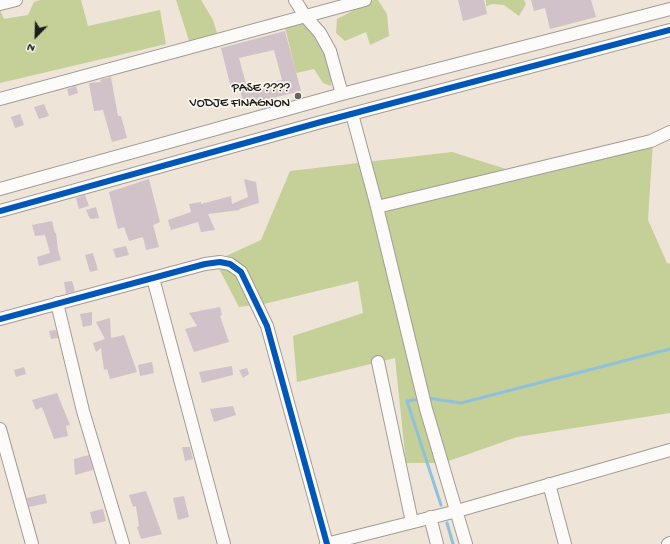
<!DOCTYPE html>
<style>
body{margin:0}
#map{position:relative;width:670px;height:544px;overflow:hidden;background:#eee4d8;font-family:"Gochi Hand",sans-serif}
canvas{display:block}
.north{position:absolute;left:16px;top:16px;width:40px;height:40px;-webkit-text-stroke:3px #fbf7ec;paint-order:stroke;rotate:203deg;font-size:11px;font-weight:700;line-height:16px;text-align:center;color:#1c1c1c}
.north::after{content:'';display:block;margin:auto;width:14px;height:18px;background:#1c1c1c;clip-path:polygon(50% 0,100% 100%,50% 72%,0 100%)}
</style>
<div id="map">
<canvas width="670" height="544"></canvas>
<div class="north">N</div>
</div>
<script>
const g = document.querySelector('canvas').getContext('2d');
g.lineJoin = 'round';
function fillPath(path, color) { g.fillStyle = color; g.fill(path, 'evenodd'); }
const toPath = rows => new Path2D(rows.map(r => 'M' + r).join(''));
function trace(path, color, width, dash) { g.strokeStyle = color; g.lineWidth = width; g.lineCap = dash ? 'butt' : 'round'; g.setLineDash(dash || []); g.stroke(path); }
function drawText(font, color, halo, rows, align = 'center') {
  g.font = font + ' "Gochi Hand",sans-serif'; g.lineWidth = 3.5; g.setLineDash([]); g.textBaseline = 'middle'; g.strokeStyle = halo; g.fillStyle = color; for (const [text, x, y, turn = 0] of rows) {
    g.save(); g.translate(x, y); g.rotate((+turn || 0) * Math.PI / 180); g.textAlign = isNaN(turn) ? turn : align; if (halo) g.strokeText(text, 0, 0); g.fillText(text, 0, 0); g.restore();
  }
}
const green = toPath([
 [40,0,81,0,88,26,160,10,166,44,0,83,0,10,4,19,28,15,34,2],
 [176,0,201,0,213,20,217,33,198,47,190,44],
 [374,0,378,0,387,14,389,36,370,45,366,32,345,41,336,33,337,19],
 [486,0,524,0,526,4,519,16,504,5,493,4,486,6],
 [293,18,317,30,331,68,331,86,323,83,314,69,296,73,285,27],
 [653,142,648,220,667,263,670,264,670,413,517,437,443,463,406,463,395,358,297,382,293,336,363,313,358,281,264,304,239,307,215,261,261,240,290,171,452,152,525,175]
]);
const stream = toPath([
 [427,398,461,403,670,349],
 [420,399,407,401,441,505],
 [447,523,453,544]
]);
const building = toPath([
 [458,0,484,0,487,14,463,21],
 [531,0,591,0,596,17,550,29,545,8,534,11],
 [285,31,301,91,244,105,240,90,282,80,274,50,239,58,246,84,231,88,221,48],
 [111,77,118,116,121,116,127,138,112,142,103,110,94,111,89,83,101,82,100,80],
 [76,86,78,93,69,96,67,89],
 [44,104,49,116,39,119,34,107],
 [20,114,24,125,15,128,11,117],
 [149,179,160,222,153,225,159,247,146,250,143,237,129,241,124,227,118,229,109,192],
 [244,179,256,182,259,203,239,209,240,210,208,214,215,230,201,232,198,222,171,230,168,220,191,212,189,204,201,202,201,204,231,196,232,204,248,197],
 [85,195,89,206,79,209,76,198],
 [96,207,99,218,90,219,86,210],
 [52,221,55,233,56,233,58,250,61,260,39,266,37,257,50,253,45,235,35,236,32,225],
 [126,246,129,255,116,258,113,249],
 [93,253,98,270,90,272,85,255],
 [72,281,75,291,66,294,64,282],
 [220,307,222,315,220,316,229,342,194,352,185,329,197,326,189,313],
 [92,312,92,325,83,327,80,314],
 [110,318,111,338,124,335,137,372,110,379,107,369,104,370,101,348,96,352,93,343,105,339,96,322],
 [56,330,58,338,51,339,49,331],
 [152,362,154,373,140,376,138,365],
 [232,366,233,375,202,383,199,372],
 [24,367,26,374,16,377,14,370],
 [247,368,249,374,243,378,239,370],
 [57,393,70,425,66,426,68,436,54,439,42,407,36,410,32,400],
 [233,406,236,415,214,422,210,409],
 [182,447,190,447,193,459,185,461],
 [89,455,93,470,75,475,74,459],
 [146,491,162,534,141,539,137,527,139,526,136,506,133,507,129,495],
 [45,494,47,503,29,507,27,498],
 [184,496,189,517,178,520,173,498],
 [103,509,106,521,93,524,90,512]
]);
const minor = toPath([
 [295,0,305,16,320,33,330,51,342,94],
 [0,4,16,0],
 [0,99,365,0],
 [352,114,377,207,651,141,670,132],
 [0,189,342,94,670,9],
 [377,207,426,409,466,544],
 [0,211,321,122,670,30],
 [153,278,224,544],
 [57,303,83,411,123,544],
 [0,319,205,264,220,262,230,264,241,272,267,326,327,544],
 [378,362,412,522],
 [0,429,32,544],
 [549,484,565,544],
 [430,517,437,544],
 [326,544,457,511,670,450],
 [668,544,670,543]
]);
const cycleway = toPath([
 [0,211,321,122,670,30],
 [0,319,205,264,220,262,230,264,241,272,267,326,327,544]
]);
const markers = [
 [298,96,4,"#66625e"]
];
const poiNames = [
 ["PASE ????",290,89],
 ["VODJE FINAGNON",290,104]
];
fillPath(green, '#c5cf98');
trace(stream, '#8fc1dd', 3);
fillPath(building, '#d0c2c8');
trace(minor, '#a29c96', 14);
trace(minor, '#fcfbf9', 12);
trace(cycleway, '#0057b8', 6);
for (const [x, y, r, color] of markers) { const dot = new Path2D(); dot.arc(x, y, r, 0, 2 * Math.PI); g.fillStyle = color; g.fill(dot); trace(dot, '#fbf7ec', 1.5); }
drawText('13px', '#1c1c1c', '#fbf7ec', poiNames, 'right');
</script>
